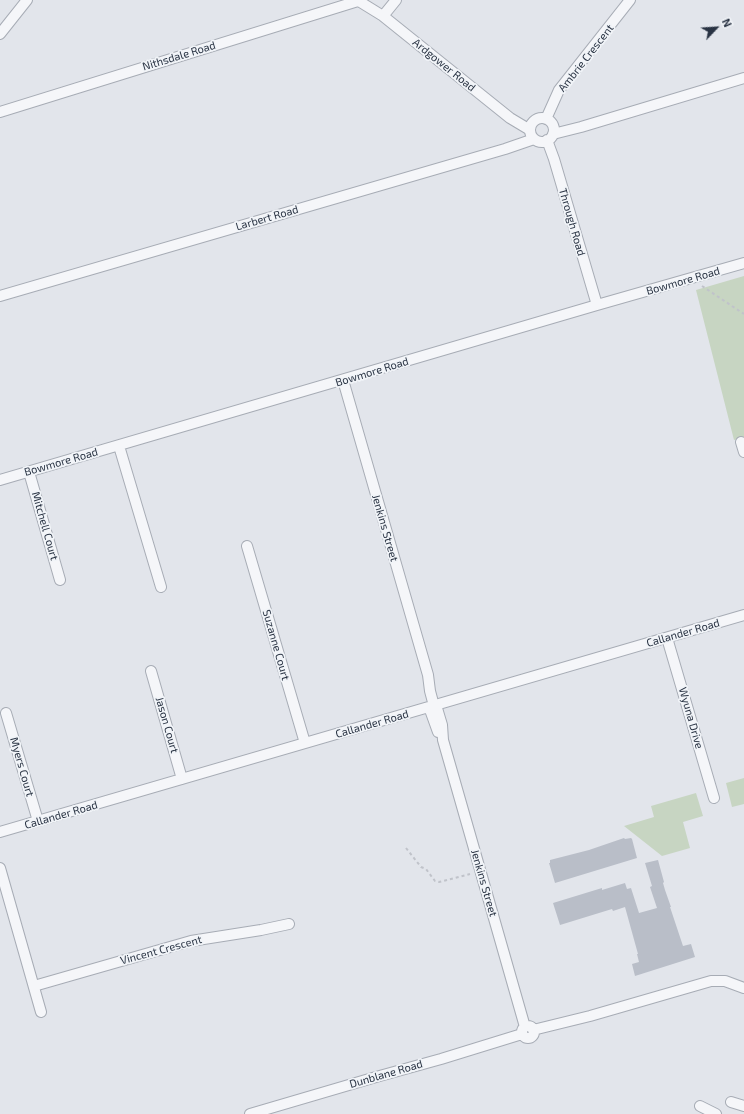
<!DOCTYPE html>
<style>
body{margin:0}
#map{position:relative;width:744px;height:1114px;overflow:hidden;background:#e2e5eb;font-family:"Exo 2",sans-serif}
canvas{display:block}
.north{position:absolute;left:696px;top:8px;width:40px;height:40px;-webkit-text-stroke:3px #f1f4f8;paint-order:stroke;rotate:65deg;font-size:11px;font-weight:700;line-height:16px;text-align:center;color:#293343}
.north::after{content:'';display:block;margin:auto;width:14px;height:18px;background:#293343;clip-path:polygon(50% 0,100% 100%,50% 72%,0 100%)}
</style>
<div id="map">
<canvas width="744" height="1114"></canvas>
<div class="north">N</div>
</div>
<script>
const g = document.querySelector('canvas').getContext('2d');
g.lineJoin = 'round';
function fillPath(path, color) { g.fillStyle = color; g.fill(path, 'evenodd'); }
const toPath = rows => new Path2D(rows.map(r => 'M' + r).join(''));
function trace(path, color, width, dash) { g.strokeStyle = color; g.lineWidth = width; g.lineCap = dash ? 'butt' : 'round'; g.setLineDash(dash || []); g.stroke(path); }
function drawText(font, color, halo, rows, align = 'center') {
  g.font = font + ' "Exo 2",sans-serif'; g.lineWidth = 3.5; g.setLineDash([]); g.textBaseline = 'middle'; g.strokeStyle = halo; g.fillStyle = color; for (const [text, x, y, turn = 0] of rows) {
    g.save(); g.translate(x, y); g.rotate((+turn || 0) * Math.PI / 180); g.textAlign = isNaN(turn) ? turn : align; if (halo) g.strokeText(text, 0, 0); g.fillText(text, 0, 0); g.restore();
  }
}
const green = toPath([
 [744,276,744,437,734,440,696,290],
 [744,778,744,804,732,807,726,783],
 [696,793,703,816,683,822,690,848,662,856,624,826,654,817,651,806]
]);
const building = toPath([
 [624,838,625,839,631,838,632,839,637,858,555,883,549,863,550,863,550,860,589,850],
 [658,860,664,882,663,883,665,890,671,907,670,907,683,946,691,944,695,957,635,976,632,964,639,962,637,954,638,954,625,907,613,911,612,909,560,925,553,903,602,888,602,890,625,883,627,889,631,888,639,913,657,908,650,887,652,886,645,863]
]);
const path = toPath([
 [702,286,744,314],
 [406,848,421,867,426,869,435,881,439,882,470,874]
]);
const minor = toPath([
 [357,0,383,16,510,118,530,130],
 [383,16,396,0],
 [0,34,27,0],
 [0,112,358,1],
 '530 130a12 12 0 1 1 24 0a12 12 0 1 1-24 0Z',
 [546,119,559,90,630,0],
 [553,134,581,127,744,78],
 [547,140,554,159,597,305],
 [0,296,505,149,534,139],
 [343,380,428,675,430,691,434,706],
 [741,442,744,452],
 [119,446,161,587],
 [29,472,60,580],
 [0,480,597,305,744,263],
 [247,546,305,743],
 [667,638,714,798],
 [151,671,182,779],
 [436,705,442,725,443,740,525,1027],
 [429,707,438,732],
 [6,713,38,821],
 [0,832,744,615],
 [0,868,41,1012],
 [34,986,191,941,261,930,289,924],
 '522 1032a6 6 0 1 1 12 0a6 6 0 1 1-12 0Z',
 [533,1030,590,1016,711,981,725,981,744,988],
 [731,1102,744,1106],
 [700,1106,716,1114],
 [250,1114,376,1077,441,1059,522,1034]
]);
const streetNames = [
 ["Nithsdale Road",179,56,-17],
 ["Ambrie Crescent",586,58,-52],
 ["Ardgower Road",444,65,39],
 ["Larbert Road",267,218,-16],
 ["Through Road",572,222,74],
 ["Bowmore Road",683,281,-16],
 ["Bowmore Road",372,372,-17],
 ["Bowmore Road",61,462,-16],
 ["Mitchell Court",45,526,74],
 ["Jenkins Street",385,528,74],
 ["Callander Road",683,633,-16],
 ["Suzanne Court",276,645,74],
 ["Wyuna Drive",691,718,74],
 ["Callander Road",372,724,-16],
 ["Jason Court",167,725,74],
 ["Myers Court",22,767,74],
 ["Callander Road",61,815,-16],
 ["Jenkins Street",484,883,74],
 ["Vincent Crescent",161,950,-15],
 ["Dunblane Road",386,1074,-16]
];
fillPath(green, '#c7d5c2');
fillPath(building, '#b9bec8');
trace(minor, '#a7acb5', 12);
trace(path, '#c0c3ca', 2, [3, 3]);
trace(minor, '#f5f6f9', 10);
drawText('11px', '#293343', '#f1f4f8', streetNames);
</script>
